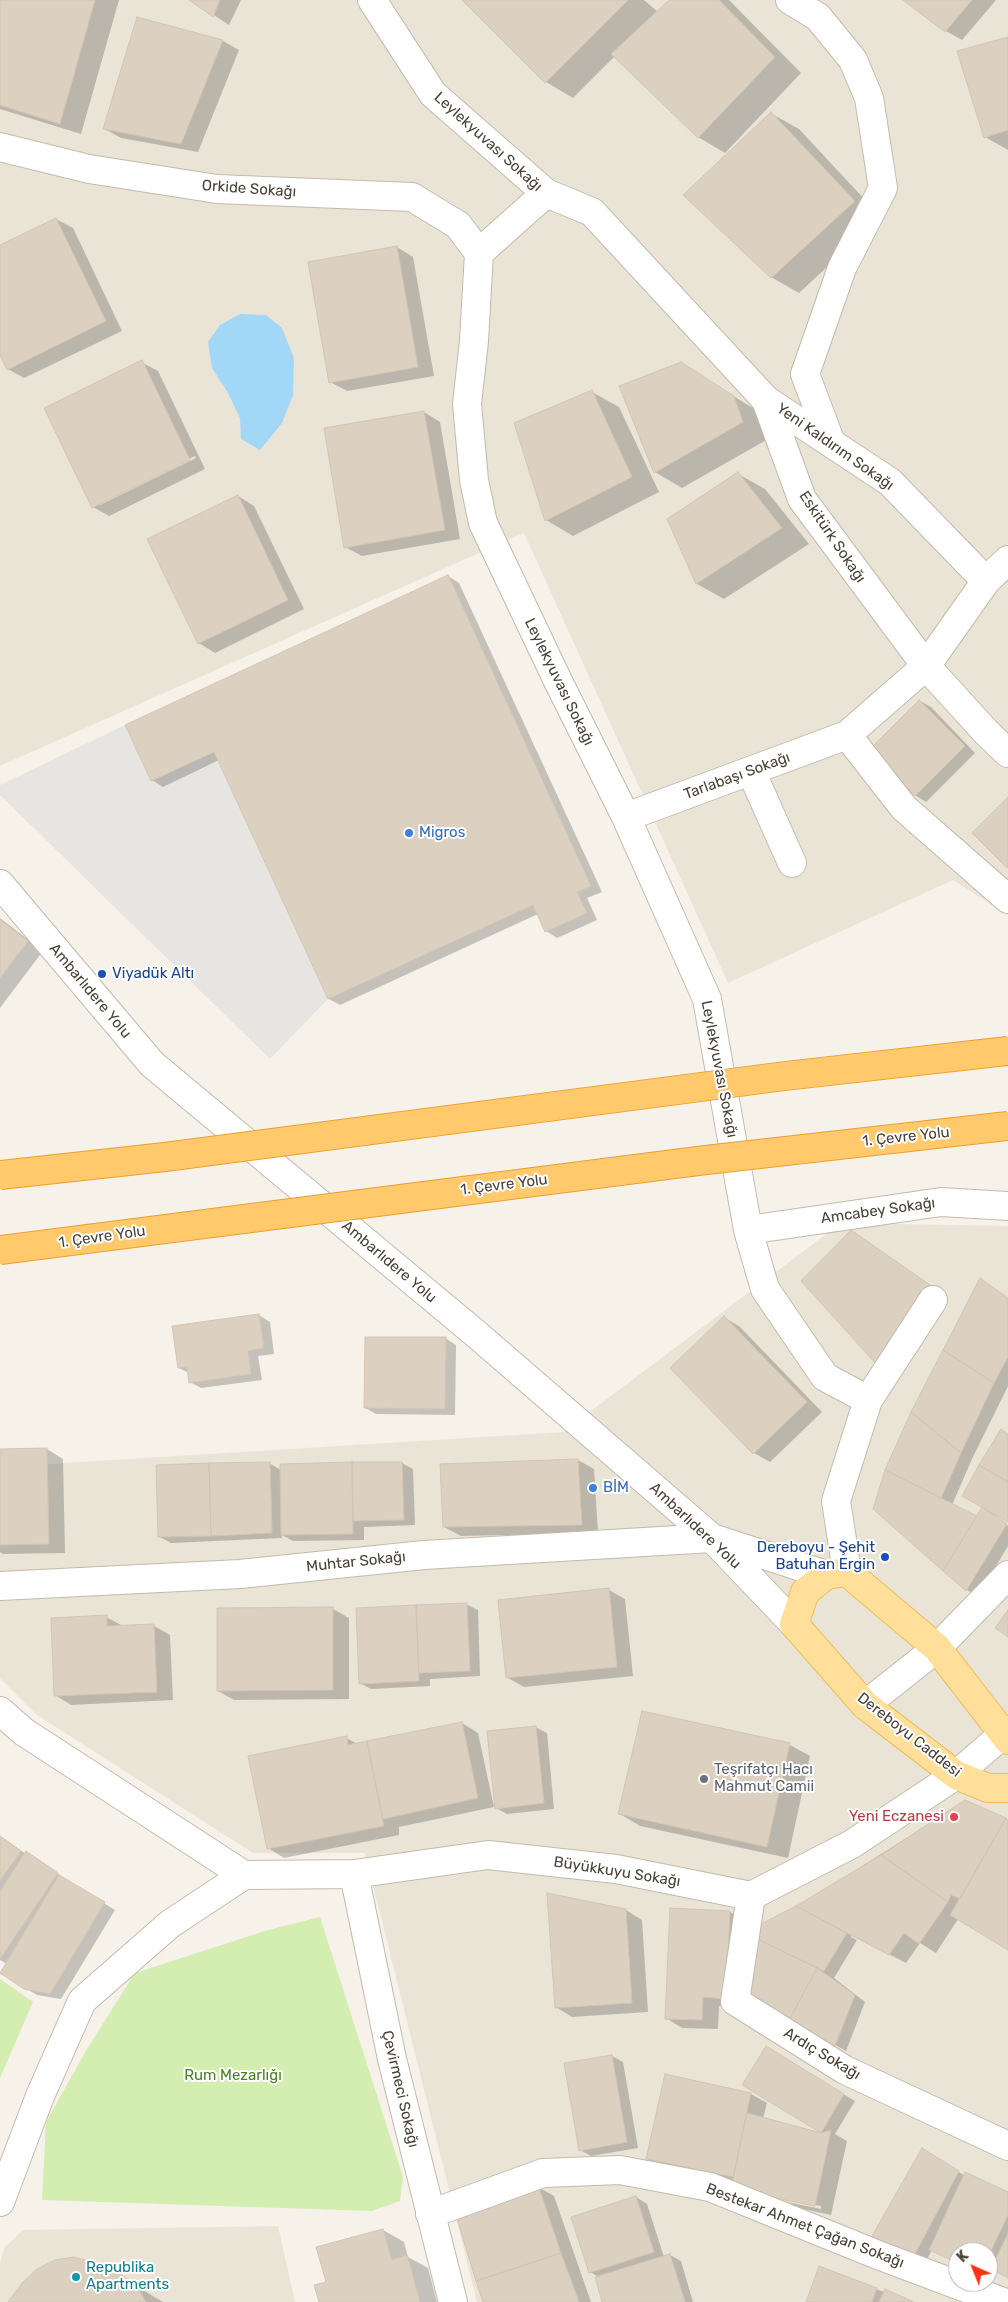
<!DOCTYPE html>
<meta charset="utf-8">
<style>
body{margin:0}
#map{position:relative;width:1008px;height:2302px;overflow:hidden;background:#f6f2ea;font-family:Rubik,sans-serif}
canvas{display:block}
.north{position:absolute;left:948px;top:2242px;width:50px;height:50px;box-sizing:border-box;background:#fff;border:1px solid #b7b3af;border-radius:50%;rotate:316deg;font-size:14px;font-weight:700;line-height:20px;text-align:center;color:#4b4237}
.north::after{content:'';display:block;margin:auto;width:18px;height:22px;background:#ff3218;clip-path:polygon(50% 0,100% 100%,50% 72%,0 100%)}
</style>
<div id="map">
<canvas width="1008" height="2302"></canvas>
<div class="north">K</div>
</div>
<script>
const g = document.querySelector('canvas').getContext('2d');
g.lineJoin = 'round';
function fillPath(path, color) { g.fillStyle = color; g.fill(path, 'evenodd'); }
const toPath = rows => new Path2D(rows.map(r => 'M' + r).join(''));
function trace(path, color, width, dash) { g.strokeStyle = color; g.lineWidth = width; g.lineCap = dash ? 'butt' : 'round'; g.setLineDash(dash || []); g.stroke(path); }
function drawText(font, color, halo, rows, align = 'center') {
  g.font = font + ' Rubik,sans-serif'; g.lineWidth = 4; g.setLineDash([]); g.textBaseline = 'middle'; g.strokeStyle = halo; g.fillStyle = color; for (const [text, x, y, turn = 0] of rows) {
    g.save(); g.translate(x, y); g.rotate((+turn || 0) * Math.PI / 180); g.textAlign = isNaN(turn) ? turn : align; if (halo) g.strokeText(text, 0, 0); g.fillText(text, 0, 0); g.restore();
  }
}
const residential = toPath([
 [0,0,1008,0,1008,915,953,880,728,983,524,533,0,766],
 [841,1223,1008,1226,1008,2302,477,2302,365,1853,253,1853,37,1715,0,1678,0,1467,563,1432],
 [958,2252,988,2252,988,2282,958,2282],
 [278,2226,295,2302,0,2302,0,2263,4,2248,23,2230]
]);
const green = toPath([
 [320,1917,403,2177,400,2201,372,2211,42,2200,46,2122,87,2049,135,1973,268,1930],
 [0,1979,33,2002,0,2078]
]);
const parking = toPath([
 [125,725,151,781,214,752,328,999,270,1059,0,795,0,785]
]);
const water = toPath([
 [240,314,266,315,282,328,294,358,293,395,282,423,260,450,241,439,240,418,228,393,212,368,208,342,220,325]
]);
const shadow = toPath([
 [0,0,119,0,81,134,0,109],
 [191,0,241,0,229,25],
 [464,0,644,0,658,12,671,0,729,0,801,73,725,153,698,137,615,56,573,98,546,82],
 [905,0,996,0,962,40,946,31],
 [138,18,223,41,239,50,198,152,121,138,105,129],
 [1008,39,1008,150,985,137],
 [772,114,799,129,881,217,799,293,771,277],
 [56,219,73,228,122,331,24,378,8,369,0,352,0,246],
 [397,247,413,257,434,376,347,391,330,382],
 [141,362,158,371,205,469,109,516,93,507],
 [195,456,196,458,100,505,100,502],
 [681,364,761,413,770,438,682,488,655,472],
 [592,392,619,407,659,492,573,536,546,520],
 [424,412,440,422,460,539,362,556,345,547],
 [738,474,765,489,809,544,724,599,697,584,668,519],
 [238,496,254,506,304,609,215,653,199,643],
 [448,576,459,583,602,892,587,898,597,920,557,938,546,931,538,914,340,1005,329,999,219,760,163,787,152,780],
 [920,701,931,707,975,753,926,802,915,795],
 [0,918,43,951,0,1008],
 [852,1231,946,1296,894,1375],
 [1008,1298,1008,1386,972,1459,952,1505,978,1518,984,1507,1008,1435,1008,1521,993,1512,993,1515,1008,1526,1008,1546,978,1596,967,1590,874,1508],
 [259,1315,270,1322,274,1354,258,1356,262,1380,201,1388,190,1382,189,1373,179,1368],
 [724,1317,740,1327,822,1412,770,1462,754,1453,672,1368],
 [445,1338,456,1345,455,1415,376,1414,365,1408],
 [47,1449,63,1459,65,1553,3,1554,0,1552,0,1450],
 [578,1460,594,1469,598,1533,461,1536,444,1527],
 [269,1463,281,1470,281,1465,402,1463,413,1469,415,1525,364,1527,364,1540,293,1541,282,1535,282,1538,171,1543,160,1537],
 [609,1590,625,1599,633,1676,524,1687,508,1678],
 [466,1604,478,1610,480,1676,430,1679,430,1686,371,1689,360,1683,357,1609],
 [333,1609,349,1618,349,1699,234,1700,218,1691],
 [106,1617,123,1626,154,1626,170,1635,173,1700,71,1705,55,1695],
 [462,1723,478,1733,494,1807,399,1827,399,1835,284,1858,268,1848,346,1738,358,1744],
 [535,1727,547,1733,554,1809,507,1814,496,1808],
 [790,1745,810,1756,788,1858,640,1826,620,1814],
 [965,1801,1008,1821,1008,1948,958,1919,936,1953,920,1943,906,1963,852,1935,851,1937,857,1940,834,1978,865,2002,846,2051,745,1995,756,1938,802,1910,803,1908,799,1906],
 [0,1836,26,1854,38,1859,68,1881,115,1910,61,1999,37,1995,1,1974,7,1964,0,1960],
 [672,1909,730,1912,746,1921,742,2007,719,2006,718,2029,682,2028,666,2018],
 [626,1910,642,1920,648,2012,572,2017,556,2007],
 [766,2048,855,2101,835,2134,847,2141,831,2215,748,2197,663,2168,647,2159,751,2094,767,2103,763,2119,827,2135,744,2084],
 [748,2191,821,2206,821,2209,748,2194],
 [612,2056,623,2062,638,2148,591,2156,580,2150],
 [934,2156,965,2176,1008,2193,1008,2278,995,2271,991,2279,988,2277,988,2252,958,2252,958,2263,932,2250,926,2261,885,2242],
 [538,2187,554,2196,591,2302,485,2302],
 [636,2197,647,2204,664,2257,670,2255,681,2261,693,2302,604,2302,599,2277,590,2272],
 [383,2230,404,2242,408,2257,428,2268,437,2302,320,2302,328,2283],
 [116,2274,163,2302,10,2302],
 [876,2289,911,2302,807,2302]
]);
const building = toPath([
 [0,0,95,0,60,124,0,105,0,0],
 [189,0,220,0,213,17,189,0],
 [462,0,628,0,545,83,462,0],
 [669,0,719,0,775,57,698,138,611,54,669,0],
 [903,0,972,0,945,32,903,0],
 [137,17,223,40,181,144,103,129,137,17],
 [1008,37,1008,130,984,138,957,51,1008,37],
 [771,112,855,201,771,278,683,195,771,112],
 [56,218,106,321,7,370,0,355,0,245,56,218],
 [397,246,418,367,329,383,308,262,397,246],
 [142,360,190,460,92,508,44,408,142,360],
 [681,362,734,396,743,422,654,473,619,386,681,362],
 [592,390,632,477,545,521,514,423,592,390],
 [424,411,445,530,344,548,324,428,424,411],
 [738,472,782,528,696,584,667,519,738,472],
 [238,495,288,600,198,644,147,539,238,495],
 [448,575,591,886,577,892,587,913,545,932,533,905,328,999,214,752,151,781,125,725,448,575],
 [919,700,965,746,915,796,869,750,919,700],
 [1008,797,1008,867,1007,868,972,833,1008,797],
 [0,920,28,941,0,978,0,920],
 [851,1230,930,1285,878,1366,801,1281,851,1230],
 [980,1278,1008,1298,1008,1357,994,1383,943,1350,980,1278],
 [259,1314,264,1348,248,1351,251,1374,189,1383,187,1367,178,1368,172,1326,259,1314],
 [724,1316,807,1402,753,1454,670,1368,724,1316],
 [365,1337,446,1337,445,1409,364,1408,365,1337],
 [943,1350,994,1383,961,1453,911,1412,943,1350],
 [911,1412,961,1453,941,1498,885,1470,911,1412],
 [1001,1429,1008,1434,1008,1482,979,1465,1001,1429],
 [47,1448,49,1544,0,1545,0,1449,47,1448],
 [578,1459,582,1525,443,1527,440,1464,578,1459],
 [270,1462,272,1533,211,1536,209,1463,270,1462],
 [352,1462,402,1462,404,1520,353,1521,352,1462],
 [352,1462,353,1534,281,1535,280,1464,352,1462],
 [209,1463,211,1536,158,1537,156,1465,209,1463],
 [979,1465,1008,1482,1008,1522,962,1496,979,1465],
 [885,1470,977,1516,943,1571,873,1509,885,1470],
 [982,1507,1007,1524,966,1591,943,1571,982,1507],
 [609,1588,617,1667,506,1678,498,1600,609,1588],
 [467,1603,470,1671,419,1673,416,1605,467,1603],
 [416,1605,419,1681,359,1684,356,1608,416,1605],
 [333,1607,333,1690,217,1691,217,1608,333,1607],
 [1008,1610,1008,1637,995,1628,1008,1610],
 [107,1615,107,1626,154,1624,157,1692,54,1696,51,1618,107,1615],
 [642,1711,790,1743,767,1847,618,1814,642,1711],
 [462,1722,478,1798,383,1819,367,1741,462,1722],
 [536,1726,544,1803,495,1809,487,1731,536,1726],
 [347,1736,348,1745,367,1741,384,1826,267,1849,248,1756,347,1736],
 [965,1800,1006,1818,960,1899,951,1895,948,1902,881,1855,965,1800],
 [1006,1818,1008,1820,1008,1950,950,1915,1006,1818],
 [0,1836,21,1851,0,1881,0,1836],
 [26,1851,58,1873,0,1959,0,1891,26,1851],
 [881,1855,948,1902,919,1944,904,1933,889,1955,796,1906,881,1855],
 [59,1875,105,1902,50,1994,24,1989,0,1973,59,1875],
 [547,1893,626,1909,632,2003,555,2008,547,1893],
 [796,1906,847,1933,824,1971,755,1938,761,1924,796,1906],
 [670,1908,730,1911,726,1999,703,1997,702,2020,665,2019,670,1908],
 [755,1938,817,1968,789,2020,743,1995,755,1938],
 [817,1968,855,1995,835,2046,789,2020,817,1968],
 [766,2046,844,2094,821,2133,742,2085,766,2046],
 [612,2055,627,2142,579,2151,564,2063,612,2055],
 [665,2074,751,2093,733,2177,646,2159,665,2074],
 [747,2113,821,2133,831,2130,815,2206,731,2189,747,2113],
 [922,2148,959,2171,914,2256,872,2236,922,2148],
 [965,2172,1008,2192,1008,2215,988,2257,988,2252,958,2252,958,2263,929,2250,965,2172],
 [538,2185,561,2253,476,2281,455,2212,538,2185],
 [636,2196,654,2252,589,2273,571,2217,636,2196],
 [383,2229,392,2260,407,2255,420,2302,319,2302,314,2285,326,2282,316,2247,383,2229],
 [1008,2233,1008,2278,991,2269,1008,2233],
 [561,2253,579,2302,483,2302,476,2281,561,2253],
 [670,2254,685,2302,602,2302,595,2277,670,2254],
 [73,2257,94,2262,117,2272,135,2284,146,2302,8,2302,23,2282,37,2269,55,2260,73,2257],
 [819,2266,877,2288,872,2302,806,2302,819,2266],
 [885,2289,914,2302,879,2302,885,2289]
]);
const minor = toPath([
 [372,0,433,94,546,193,479,253,474,341,467,404,474,480,483,523,557,679,626,817,707,999,748,1230,765,1289,825,1377,868,1400],
 [790,0,818,17,853,60,869,98,883,188,842,268,805,374,831,443],
 [0,147,89,169,217,189,412,197,458,225,479,253],
 [546,193,592,212,766,400,802,499,926,666,986,732,1008,753],
 [766,400,890,482,986,581,1008,560],
 [986,581,926,666,847,735,904,808,1008,899],
 [751,771,792,863],
 [626,817,847,735],
 [0,884,152,1064,475,1333,712,1538,794,1624],
 [748,1230,941,1202,1008,1206],
 [847,1572,836,1501,868,1400,933,1300],
 [0,1586,240,1574,424,1555,712,1538,826,1575],
 [865,1705,937,1648,1008,1575],
 [0,1711,24,1732,244,1875],
 [354,1874,392,2059,453,2302],
 [244,1875,354,1874,488,1855,616,1869,751,1896,852,1844,956,1775,1008,1730],
 [751,1896,735,2001,845,2070,1008,2146],
 [0,2202,40,2096,82,2001,170,1924,244,1875],
 [430,2214,543,2173,620,2170,710,2187,878,2255,1003,2302]
]);
const major = toPath([
 [1008,1740,937,1648,847,1572,826,1575,805,1592,794,1624,865,1705,956,1775,988,1788,1008,1788]
]);
const highwayBridge = toPath([
 [0,1175,165,1157,785,1076,1008,1051],
 [0,1250,706,1160,1008,1126]
]);
const markers = [
 [409,833,5,"#3f7fe0"],
 [102,974,5,"#1a4fb4"],
 [593,1488,5,"#3f7fe0"],
 [885,1557,5,"#1a4fb4"],
 [704,1779,5,"#6b7280"],
 [954,1817,5,"#e0444e"],
 [76,2277,5,"#0f9aa8"]
];
const streetNames = [
 ["Leylekyuvası Sokağı",488,142,42],
 ["Orkide Sokağı",249,189,4],
 ["Yeni Kaldırım Sokağı",835,447,35],
 ["Eskitürk Sokağı",832,537,56],
 ["Leylekyuvası Sokağı",559,682,64],
 ["Tarlabaşı Sokağı",737,776,-20],
 ["Ambarlıdere Yolu",90,991,50],
 ["Leylekyuvası Sokağı",719,1069,79],
 ["1. Çevre Yolu",906,1137,-6],
 ["1. Çevre Yolu",504,1185,-7],
 ["Amcabey Sokağı",878,1211,-8],
 ["1. Çevre Yolu",102,1237,-8],
 ["Ambarlıdere Yolu",389,1262,40],
 ["Ambarlıdere Yolu",695,1526,43],
 ["Muhtar Sokağı",356,1562,-6],
 ["Dereboyu Caddesi",909,1735,38],
 ["Büyükkuyu Sokağı",617,1872,9],
 ["Ardıç Sokağı",822,2054,31],
 ["Çevirmeci Sokağı",400,2089,77],
 ["Bestekar Ahmet Çağan Sokağı",805,2226,21]
];
const shopNames = [
 ["Migros",419,833],
 ["BİM",603,1488]
];
const transitNames = [
 ["Viyadük Altı",112,974],
 ["Dereboyu - Şehit",875,1548,"right"],
 ["Batuhan Ergin",875,1565,"right"]
];
const worshipNames = [
 ["Teşrifatçı Hacı",714,1770],
 ["Mahmut Camii",714,1787]
];
const healthNames = [
 ["Yeni Eczanesi",944,1817]
];
const parkNames = [
 ["Rum Mezarlığı",233,2076]
];
const cultureNames = [
 ["Republika",86,2268],
 ["Apartments",86,2285]
];
fillPath(residential, '#eae4d7');
fillPath(green, '#d4edb0');
fillPath(parking, '#e7e5e2');
fillPath(water, '#a2d7f7');
fillPath(shadow, '#0003');
fillPath(building, '#dcd0c1');
trace(building, '#d4c5b1', 1);
trace(minor, '#c3baab', 30);
trace(major, '#eebe60', 30);
trace(minor, '#fff', 28);
trace(major, '#ffdf9a', 28);
trace(highwayBridge, '#eb9f2f', 30, []);
trace(highwayBridge, '#ffc96c', 28);
for (const [x, y, r, color] of markers) { const dot = new Path2D(); dot.arc(x, y, r, 0, 2 * Math.PI); g.fillStyle = color; g.fill(dot); trace(dot, '#fff', 2); }
drawText('15px', '#4b4237', '#fff', streetNames);
drawText('15px', '#366cbe', '#fff', shopNames, 'left');
drawText('15px', '#164399', '#fff', transitNames, 'left');
drawText('15px', '#5b616d', '#fff', worshipNames, 'left');
drawText('15px', '#be3a42', '#fff', healthNames, 'right');
drawText('15px', '#4b8324', '#fff', parkNames);
drawText('15px', '#0d838f', '#fff', cultureNames, 'left');
</script>
